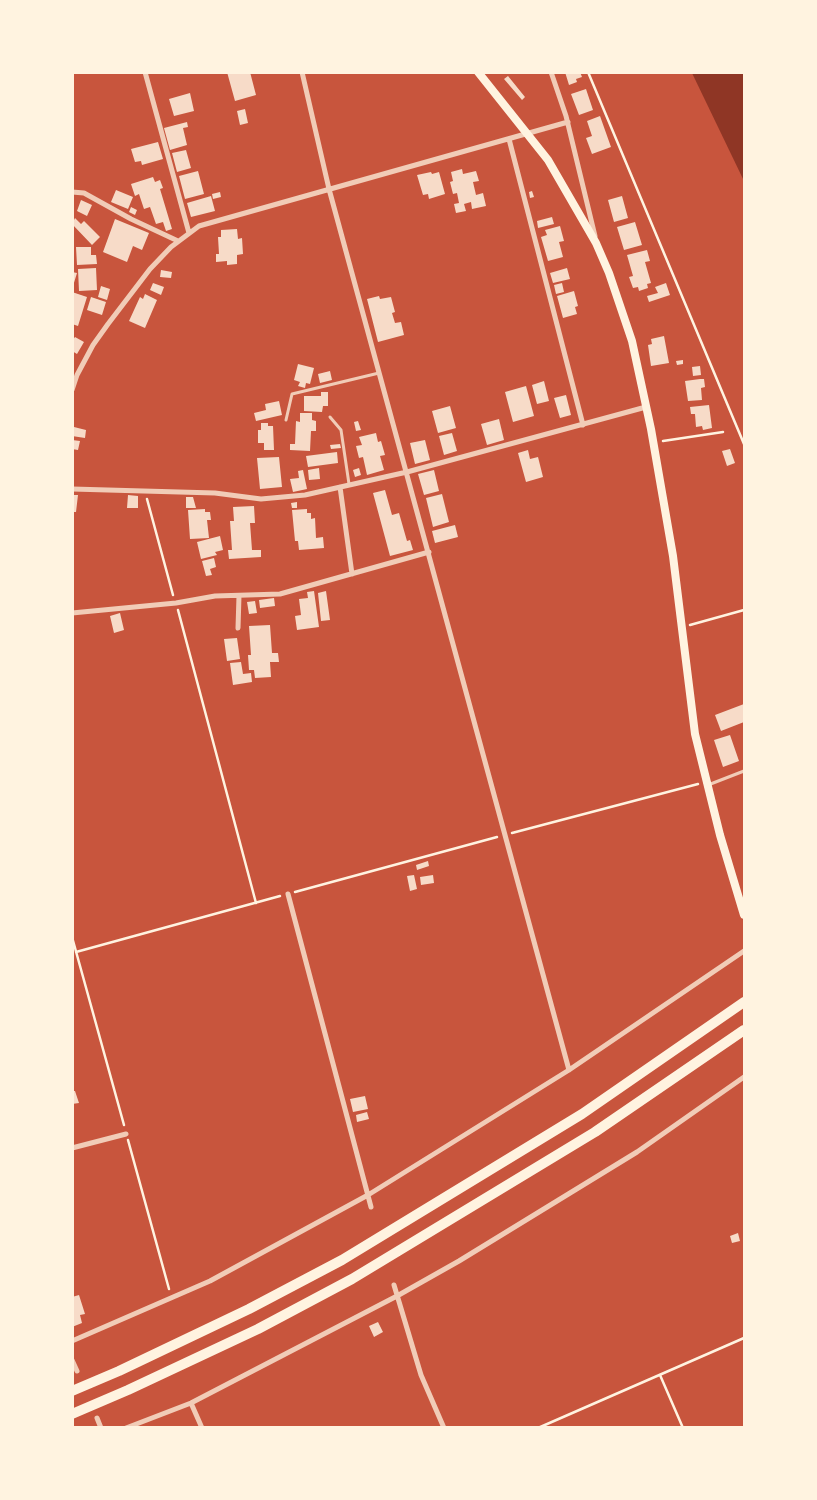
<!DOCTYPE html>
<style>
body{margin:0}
#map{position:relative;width:817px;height:1500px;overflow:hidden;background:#c8553d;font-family:"Work Sans",sans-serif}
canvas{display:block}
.frame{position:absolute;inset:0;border:74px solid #fff3e0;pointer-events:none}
</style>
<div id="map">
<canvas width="817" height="1500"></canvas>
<div class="frame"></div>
</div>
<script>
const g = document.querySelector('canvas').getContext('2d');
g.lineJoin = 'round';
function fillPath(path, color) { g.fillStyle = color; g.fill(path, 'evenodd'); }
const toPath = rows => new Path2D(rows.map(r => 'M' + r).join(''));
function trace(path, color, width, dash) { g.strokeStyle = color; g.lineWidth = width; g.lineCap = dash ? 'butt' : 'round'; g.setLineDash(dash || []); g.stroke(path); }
const water = toPath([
 [692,73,744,73,744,181]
]);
const building = toPath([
 [227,72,250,72,256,95,235,101],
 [565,72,580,72,582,77,576,79,577,82,569,85],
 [508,76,525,97,522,100,504,79],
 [586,89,593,110,579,115,571,94],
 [190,93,194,111,174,116,169,99],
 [245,109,248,123,240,125,237,111],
 [600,116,611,147,592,154,586,138,592,136,587,121],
 [187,122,188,127,183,128,187,145,170,150,164,128],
 [158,142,163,159,142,165,141,161,135,162,131,149],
 [186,150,191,168,177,172,172,153],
 [462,169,463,174,476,171,479,181,473,182,476,195,483,193,486,206,472,209,471,202,464,204,466,211,456,213,454,204,459,203,457,193,453,194,450,182,453,181,451,172],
 [198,171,204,194,185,199,179,176],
 [431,172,432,174,439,172,445,194,429,199,428,194,423,195,417,175],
 [153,177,155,182,160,180,163,188,160,189,172,229,166,231,163,222,156,224,150,207,144,209,139,194,135,196,131,184],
 [116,190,133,197,128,209,111,202],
 [532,191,534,197,530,198,529,192],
 [220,192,221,197,213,199,212,194],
 [211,196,215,211,191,217,187,203],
 [622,196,628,218,614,222,608,200],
 [81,200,92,205,87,216,77,211],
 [131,207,137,210,135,215,129,212],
 [552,217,554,224,538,228,537,221],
 [75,218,81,224,84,221,100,237,92,245,72,224],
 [115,219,149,233,142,250,133,246,127,262,103,252],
 [635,222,642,245,624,250,617,227],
 [560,226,564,241,559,242,563,257,548,261,541,237,547,235,545,230],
 [237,229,238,239,242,238,243,254,237,255,237,264,227,265,227,261,216,262,216,254,219,254,218,237,221,237,221,230],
 [76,247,91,247,91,255,96,255,97,264,77,265],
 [647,250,650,261,645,262,651,283,647,284,648,288,639,291,638,287,633,288,629,277,633,276,627,255],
 [96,268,97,290,79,291,78,269],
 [567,268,570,279,553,283,550,273],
 [161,270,172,272,171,278,160,277],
 [72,272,77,273,73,286,72,286],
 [153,283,164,287,161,295,150,290],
 [562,283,564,292,556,294,554,285],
 [666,283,670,295,649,302,647,296,658,293,655,287],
 [101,286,110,289,107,300,98,297],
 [574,291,578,306,575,307,577,314,563,318,557,296],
 [72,292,87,297,78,326,72,324],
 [145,294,157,300,145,328,129,321,140,297,143,299],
 [379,296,380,299,391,297,395,312,392,313,395,323,401,322,404,335,378,342,367,299],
 [91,297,106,302,102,315,87,310],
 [664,336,669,363,651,366,648,345,652,344,651,339],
 [75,337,84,342,77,354,72,351,72,341],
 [683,360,683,364,677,365,676,361],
 [298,364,314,368,310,384,306,383,305,388,298,386,300,382,294,380],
 [700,366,701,375,693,376,692,367],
 [330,371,332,380,320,383,318,374],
 [700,379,704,379,705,387,701,388,702,400,688,401,685,381],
 [544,381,549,401,537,404,532,385],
 [526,386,534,416,513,422,505,392],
 [321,392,328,392,328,406,323,406,322,412,304,411,304,396,321,396],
 [566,395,571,415,560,418,554,398],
 [279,401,282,415,256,421,254,413,266,410,265,404],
 [709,405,712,428,703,430,702,426,696,427,695,414,691,414,690,407],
 [450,406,456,428,438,433,432,411],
 [300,413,312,413,312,420,316,421,316,431,311,431,310,451,290,450,290,444,295,444,296,421,300,422],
 [499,419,504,440,487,445,481,424],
 [358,421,361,430,356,431,354,422],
 [261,423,268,423,268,426,273,426,274,450,264,450,264,443,258,443,258,430,261,430],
 [74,427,86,430,85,438,72,436],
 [376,433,378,442,381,441,385,455,380,456,384,470,367,475,363,457,359,458,356,446,362,445,359,437],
 [452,433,457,451,444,455,439,436],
 [72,440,80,441,78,450,72,449],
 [425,440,430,460,415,464,410,443],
 [340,444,341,448,331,449,330,445],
 [730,449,735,463,727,466,722,451],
 [528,450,530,459,538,457,543,477,526,482,518,453],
 [337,452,338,463,308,467,306,456],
 [279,457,282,487,260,489,257,458],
 [319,468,320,479,309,480,308,470],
 [359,468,361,475,355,477,353,470],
 [303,470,307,489,293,492,290,479,299,478,298,471],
 [434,470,439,491,424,495,418,474],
 [385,490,392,515,399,513,407,541,410,540,413,550,390,556,373,493],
 [442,494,449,522,433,527,426,498],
 [72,495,78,495,76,512,72,512],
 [128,495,138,496,138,508,127,508],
 [186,497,193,497,196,508,186,508],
 [297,502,297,508,292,508,291,503],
 [254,506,255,523,250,523,252,550,261,550,261,557,229,559,228,550,232,550,230,521,234,521,233,507],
 [205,509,205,512,210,512,211,520,207,520,209,538,190,539,188,510],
 [307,509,307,513,311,513,311,519,315,518,316,538,323,537,324,548,299,550,298,541,295,541,292,510],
 [455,525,458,537,435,543,432,531],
 [220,536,223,550,215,552,217,555,201,559,197,542],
 [214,558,216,567,210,569,212,575,206,576,202,561],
 [314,591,319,627,297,630,295,616,301,615,299,599,308,598,307,592],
 [326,591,330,620,321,621,318,593],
 [274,598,275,606,260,608,259,600],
 [255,601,257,613,249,614,247,602],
 [120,613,124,630,114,633,110,616],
 [270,625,272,653,278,653,279,662,270,662,271,677,255,678,254,670,249,670,248,655,251,655,249,626],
 [237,638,240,659,227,661,224,639],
 [241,662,243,674,251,673,252,682,233,685,230,663],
 [744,704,744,722,721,731,715,715],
 [730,735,739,761,723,767,714,740],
 [428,861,429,866,417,870,416,865],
 [414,875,417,889,410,891,407,876],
 [433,875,434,883,421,885,420,877],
 [72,1091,75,1091,79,1103,72,1104],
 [365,1096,368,1109,353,1112,350,1099],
 [367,1112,369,1119,357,1122,356,1115],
 [738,1233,740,1241,732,1243,730,1236],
 [79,1295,85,1314,80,1315,82,1323,72,1327,72,1297],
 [378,1322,383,1332,374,1337,369,1326]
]);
const path = toPath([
 [588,72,744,444],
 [663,441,723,432],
 [147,499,173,595],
 [178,610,256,903],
 [690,625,744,610],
 [512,833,698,784],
 [295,892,497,837],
 [72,937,124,1125],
 [76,952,280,896],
 [128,1140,169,1289],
 [660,1375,683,1428],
 [538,1428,744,1338]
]);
const service = toPath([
 [330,417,341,430,349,484],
 [286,420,292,394,379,373],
 [708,785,744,771]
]);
const minor = toPath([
 [145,72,189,233],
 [302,72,329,189,569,1070],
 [551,72,566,116,595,236],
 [509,139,583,425],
 [72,192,84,193,131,219,178,241],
 [72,390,77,375,93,345,108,324,150,269,171,247,199,226,568,122],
 [340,487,352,574],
 [72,489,215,493,261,499,305,495,407,472,646,407],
 [72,613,176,603,215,596,280,594,429,552],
 [238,628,239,596],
 [288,894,371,1207],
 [72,1148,126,1134],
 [394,1285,421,1375,444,1428],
 [72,1341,210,1281,368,1195,569,1070,744,951],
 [72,1360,77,1371],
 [191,1403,202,1428],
 [97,1418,101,1428],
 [126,1428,191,1403,397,1296,459,1261,637,1152,744,1077]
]);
const secondary = toPath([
 [478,72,548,160,596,243,609,273,632,341,651,429,673,556,695,734,720,835,744,915]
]);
const motorway = toPath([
 [72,1391,119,1371,249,1309,342,1260,582,1114,744,1002],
 [72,1414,128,1390,258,1329,352,1279,595,1132,744,1030]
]);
fillPath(water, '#8f3625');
fillPath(building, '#f7dbc8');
trace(path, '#fff3e0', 2.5);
trace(service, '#f1ccb7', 3);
trace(minor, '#f1ccb7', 5);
trace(secondary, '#fff3e0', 8);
trace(motorway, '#fff3e0', 10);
</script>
